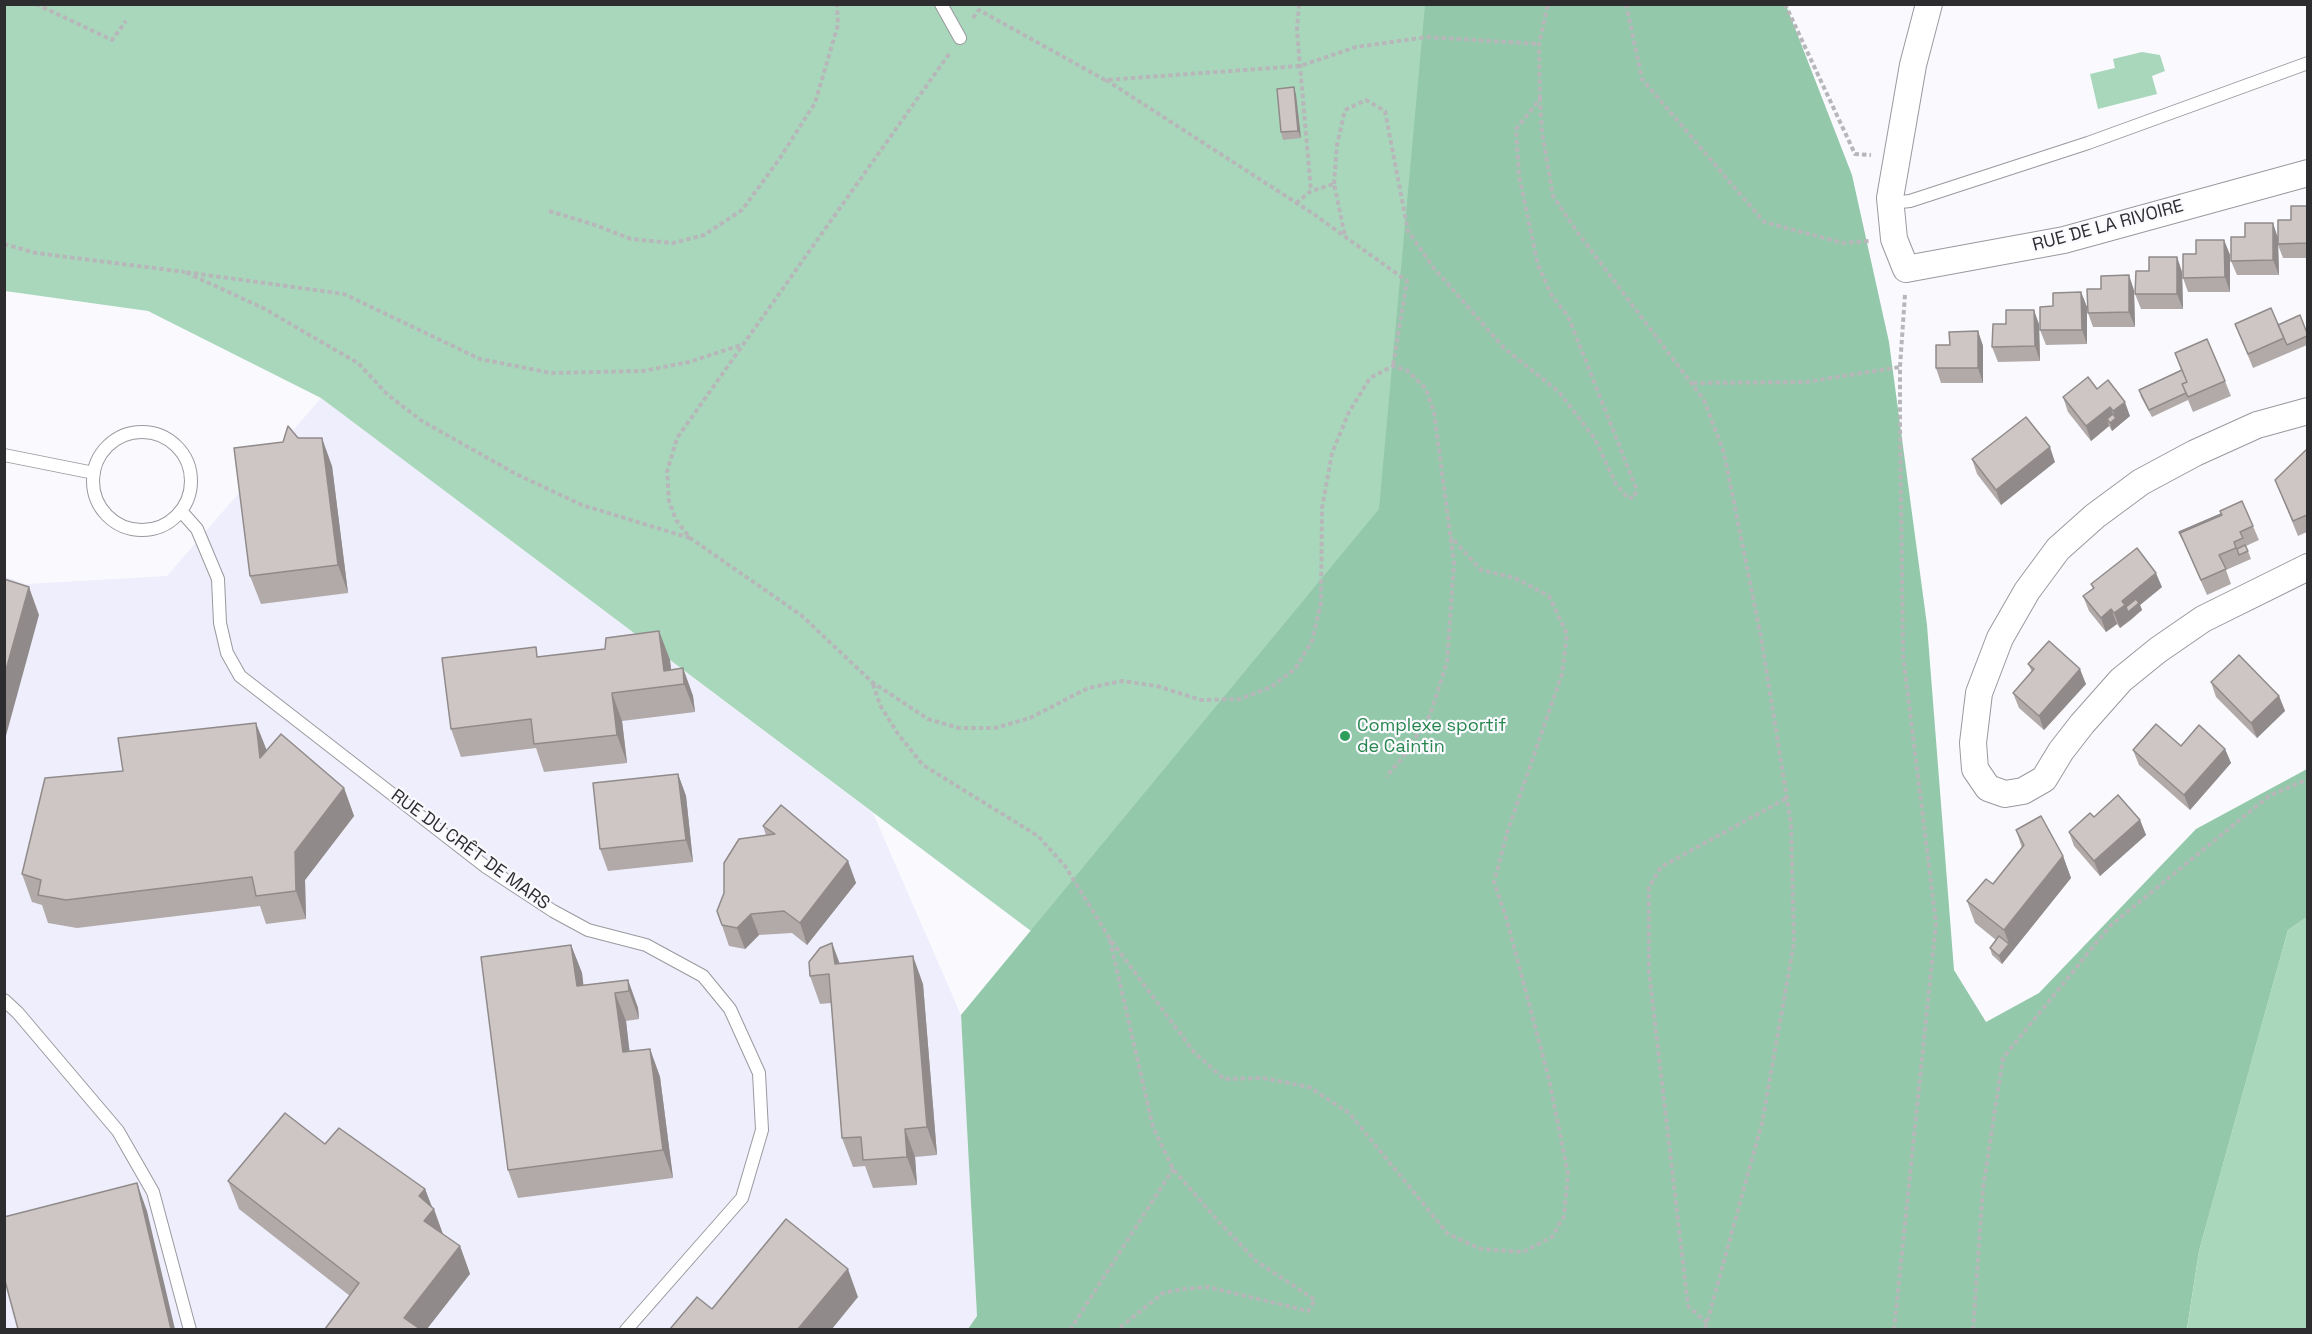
<!DOCTYPE html>
<meta charset="utf-8">
<style>
body{margin:0}
#map{position:relative;width:2312px;height:1334px;overflow:hidden;background:#fafafe;font-family:"Space Grotesk",sans-serif}
canvas{display:block}
.frame{position:absolute;inset:0;border:6px solid #2d2d2f;pointer-events:none}
</style>
<div id="map">
<canvas width="2312" height="1334"></canvas>
<div class="frame"></div>
</div>
<script>
const g = document.querySelector('canvas').getContext('2d');
g.lineJoin = 'round';
function fillPath(path, color) { g.fillStyle = color; g.fill(path, 'evenodd'); }
const toPath = rows => new Path2D(rows.map(r => 'M' + r).join(''));
function trace(path, color, width, dash) { g.strokeStyle = color; g.lineWidth = width; g.lineCap = dash ? 'butt' : 'round'; g.setLineDash(dash || []); g.stroke(path); }
function drawText(font, color, halo, rows, align = 'center') {
  g.font = font + ' "Space Grotesk",sans-serif'; g.lineWidth = 4.5; g.setLineDash([]); g.textBaseline = 'middle'; g.strokeStyle = halo; g.fillStyle = color; for (const [text, x, y, turn = 0] of rows) {
    g.save(); g.translate(x, y); g.rotate((+turn || 0) * Math.PI / 180); g.textAlign = isNaN(turn) ? turn : align; if (halo) g.strokeText(text, 0, 0); g.fillText(text, 0, 0); g.restore();
  }
}
const built = toPath([
 [321,398,873,813,961,1015,977,1316,968,1329,5,1329,4,576,26,584,167,576]
]);
const green = toPath([
 [5,5,1714,5,1927,625,1031,931,321,398,148,311,5,291],
 [2142,52,2160,55,2165,71,2152,76,2157,94,2098,109,2090,74,2115,68,2113,59],
 [2307,917,2307,1329,2187,1330,2199,1251,2288,930]
]);
const forest = toPath([
 [1425,5,1786,5,1852,175,1889,342,1927,625,1954,970,1986,1022,2039,993,2196,829,2307,769,2307,917,2288,930,2199,1251,2187,1329,968,1329,977,1316,961,1015,1379,509]
]);
const path = toPath([
 [36,4,112,40,126,21],
 [1299,4,1297,30,1299,54,1311,191],
 [1626,4,1642,79,1764,222,1843,243,1869,241],
 [1785,4,1855,154,1871,155],
 [973,18,979,10,1105,80,1300,66,1356,47,1427,37,1539,44],
 [949,54,677,438,667,472,669,501,676,520,690,538,801,615,872,682,928,719,959,728,995,728,1030,718,1088,688,1122,681,1157,686,1201,700,1240,699,1271,687,1295,669,1312,641,1321,603,1322,508,1332,453,1349,412,1370,378,1393,366,1408,371,1426,389,1434,412,1454,563,1447,662,1430,715,1403,757,1386,777],
 [1106,80,1312,213,1407,281,1393,366],
 [1540,99,1539,44,1548,4],
 [1334,184,1337,145,1345,110,1366,100,1385,111,1408,231,1433,267,1504,348,1559,392,1595,439,1616,484,1628,498,1635,497,1636,488,1568,316,1552,296,1538,265,1519,176,1516,129,1540,99,1542,132,1553,196,1578,233,1704,400,1724,453,1761,637,1791,824,1794,943,1762,1123,1705,1330],
 [1296,203,1311,191,1334,184,1345,236],
 [549,211,595,225,631,239,673,243,704,235,742,210,778,161,815,103,838,25,837,4],
 [4,244,36,253,185,272],
 [1693,383,1806,382,1900,367],
 [690,538,582,505,516,474,422,421,388,395,358,363,263,308,185,272,344,294,480,359,551,373,643,371,689,362,741,345],
 [873,684,880,705,898,734,923,765,1038,836,1065,866,1110,939,1194,1052,1224,1079,1263,1078,1309,1087,1349,1113,1448,1234,1481,1249,1523,1252,1552,1237,1564,1216,1568,1174,1549,1079,1506,917,1494,882,1507,833,1562,674,1567,634,1549,596,1515,578,1481,570,1451,537],
 [1110,940,1153,1127,1173,1169,1219,1222,1256,1261,1315,1300,1308,1311,1208,1287,1184,1289,1163,1293,1117,1330],
 [1707,1323,1688,1306,1649,972,1649,887,1661,867,1787,798],
 [1070,1330,1173,1169],
 [1894,1330,1936,923,1903,655,1900,424,1900,367,1905,294],
 [1973,1330,1983,1188,2003,1058,2110,926,2269,796,2308,779]
]);
const lane = toPath([
 [941,4,960,38],
 [1891,203,1910,201,2088,143,2308,63],
 '93 481a49 49 0 1 1 98 0a49 49 0 1 1-98 0Z',
 [4,455,94,473],
 [181,511,197,529,218,579,220,623,227,653,240,676,486,867,553,911,588,930,646,945,703,976,730,1009,759,1073,762,1130,742,1198,626,1330],
 [4,1000,18,1013,118,1131,153,1192,190,1330]
]);
const street = toPath([
 [1929,4,1913,65,1890,198,1894,239,1906,269,2064,240,2308,173],
 [2308,411,2257,425,2195,453,2141,482,2095,516,2058,549,2027,591,2000,638,1979,693,1973,743,1975,769,1988,788,2005,794,2023,791,2044,779,2061,751,2082,724,2121,680,2158,650,2203,619,2308,567]
]);
const wall = toPath([
 [1296,95,1301,138,1283,140,1281,132],
 [2307,206,2307,258,2283,258,2278,245,2279,275,2237,275,2231,261,2278,236,2291,220],
 [2224,240,2230,255,2230,292,2188,292,2183,278,2196,254],
 [2177,257,2182,272,2183,309,2141,309,2135,294,2149,271],
 [2134,290,2135,327,2093,327,2088,313],
 [2081,292,2087,307,2087,344,2046,345,2040,330,2053,306],
 [2006,324,2039,324,2040,361,1998,362,1992,347],
 [2235,324,2278,325,2307,333,2307,345,2253,368],
 [1978,331,1983,346,1983,383,1941,383,1936,368,1950,345],
 [2175,353,2225,381,2231,396,2193,412,2188,400,2152,417,2141,397,2139,390,2181,370],
 [2097,389,2130,416,2112,431,2109,426,2091,441,2068,412,2063,397],
 [283,442,332,466,348,593,261,604,250,576],
 [2307,449,2307,532,2298,536,2275,480],
 [1972,459,2055,462,2001,505,1977,474],
 [2253,526,2259,540,2246,546,2251,559,2226,570,2231,584,2207,595,2179,532],
 [2091,584,2162,587,2140,605,2142,610,2131,620,2120,628,2117,624,2106,632,2089,611,2083,596,2093,588],
 [659,631,670,660,671,670,683,668,693,696,695,712,622,721,627,763,544,772,536,748,461,757,451,729,539,657,605,649],
 [2028,664,2086,684,2044,730,2019,708,2013,693,2032,672],
 [2211,682,2279,696,2285,711,2257,738,2216,697],
 [2181,746,2225,749,2231,763,2190,810,2139,765,2133,750],
 [267,751,344,788,354,816,305,880,306,919,266,924,260,906,77,928,48,923,42,905,32,902,22,874,123,771],
 [678,774,686,796,693,862,608,871,600,849],
 [2094,817,2140,820,2146,835,2100,876,2074,846,2069,832],
 [763,826,848,861,856,883,807,945,792,933,759,935,745,949,729,946,717,911,766,835],
 [2016,830,2063,856,2071,878,2002,964,1992,955,1990,948,1996,940,1975,923,1967,901,1993,884,2022,848],
 [832,943,840,964,923,984,937,1155,915,1157,917,1185,873,1188,865,1166,853,1167,842,1138,831,1003,820,1004,810,976],
 [571,945,582,973,583,985,628,980,638,1008,639,1019,626,1021,629,1051,650,1049,660,1077,673,1178,518,1198,508,1170],
 [325,1144,425,1189,443,1235,460,1246,470,1274,350,1296,239,1209,228,1181]
]);
const shadedWall = toPath([
 [1294,87,1296,95,1301,138,1298,131],
 [2273,223,2278,238,2279,275,2273,260],
 [2224,240,2230,255,2230,292,2225,277],
 [2177,257,2182,272,2183,309,2177,294],
 [2129,275,2134,290,2135,327,2129,312],
 [2081,292,2087,307,2087,344,2082,330],
 [2034,310,2039,324,2040,361,2035,346],
 [1978,331,1983,346,1983,383,1978,368],
 [2125,402,2130,416,2112,431,2110,423,2107,419,2109,426,2091,441,2086,426,2110,407,2115,419,2116,418,2113,411],
 [322,438,332,466,348,593,338,565],
 [2050,447,2055,462,2001,505,1996,490],
 [2156,573,2162,587,2140,605,2142,610,2120,628,2114,613,2122,601],
 [29,587,39,615,4,743,4,677],
 [2111,609,2117,624,2106,632,2101,618],
 [659,631,670,660,673,685,664,671],
 [683,668,693,696,695,712,684,684],
 [2080,669,2086,684,2044,730,2039,716],
 [612,693,622,721,627,763,617,735],
 [2279,696,2285,711,2257,738,2251,723],
 [256,723,267,751,260,758],
 [2225,749,2231,763,2190,810,2184,795],
 [678,774,686,796,693,862,686,840],
 [344,788,354,816,305,880,306,919,296,891,295,852],
 [2140,820,2146,835,2100,876,2094,861],
 [2063,856,2071,878,2002,964,1999,956,2009,944,2004,930],
 [848,861,856,883,807,945,800,923],
 [751,914,759,935,745,949,737,928],
 [832,943,842,971,835,964],
 [571,945,582,973,587,1014,577,986],
 [913,956,923,984,937,1155,927,1127],
 [628,980,638,1008,639,1019,629,991],
 [615,993,626,1021,633,1080,623,1052],
 [650,1049,660,1077,673,1178,663,1150],
 [905,1129,915,1157,917,1185,907,1157],
 [137,1183,147,1211,175,1329,171,1329],
 [425,1189,433,1210,434,1209,444,1237,424,1221,419,1196],
 [460,1246,470,1274,427,1329,408,1329,404,1318],
 [848,1269,858,1297,832,1329,798,1329]
]);
const building = toPath([
 [1294,87,1298,131,1281,132,1277,89,1294,87],
 [2291,206,2307,206,2307,243,2278,244,2278,220,2291,220,2291,206],
 [2245,223,2273,223,2273,260,2231,261,2231,237,2245,237,2245,223],
 [2196,240,2224,240,2225,277,2183,278,2183,254,2196,254,2196,240],
 [2149,257,2177,257,2177,294,2135,294,2136,271,2149,271,2149,257],
 [2129,275,2129,312,2088,313,2087,289,2101,289,2101,276,2129,275],
 [2081,292,2082,330,2040,330,2040,307,2053,306,2053,293,2081,292],
 [2271,308,2284,338,2248,354,2235,324,2271,308],
 [2006,310,2034,310,2035,346,1992,347,1993,324,2006,324,2006,310],
 [2300,315,2307,333,2307,336,2287,345,2278,325,2300,315],
 [1978,331,1978,368,1936,368,1936,345,1950,345,1949,332,1978,331],
 [2207,339,2225,381,2188,397,2182,384,2187,382,2175,353,2207,339],
 [2182,370,2187,382,2182,384,2186,393,2149,410,2139,390,2182,370],
 [2088,377,2097,389,2108,380,2125,402,2113,411,2110,407,2086,426,2063,397,2088,377],
 [2113,414,2116,418,2110,423,2107,419,2113,414],
 [2026,417,2050,447,1996,490,1972,459,2026,417],
 [288,426,298,438,322,438,338,565,250,576,234,448,283,442,288,426],
 [2307,449,2307,515,2293,521,2275,480,2307,449],
 [2242,501,2253,526,2240,532,2243,538,2234,542,2236,548,2219,555,2226,569,2201,580,2180,533,2222,515,2220,511,2242,501],
 [2221,514,2221,515,2180,533,2183,540,2179,532,2221,514],
 [2245,545,2248,551,2239,555,2237,549,2245,545],
 [2137,548,2156,573,2122,601,2125,605,2114,613,2111,609,2101,618,2083,596,2094,588,2091,584,2137,548],
 [4,579,29,587,4,677,4,579],
 [2136,599,2139,603,2128,612,2126,607,2136,599],
 [659,631,664,671,683,668,684,684,612,693,617,735,534,744,531,719,451,729,442,658,536,647,537,657,605,649,606,638,659,631],
 [2049,641,2080,669,2039,716,2013,693,2034,669,2028,664,2049,641],
 [2239,655,2279,696,2251,723,2211,682,2239,655],
 [256,723,260,758,281,734,344,788,295,852,296,891,256,896,252,877,66,900,38,895,41,880,22,874,45,778,123,771,118,738,256,723],
 [2156,724,2181,746,2199,725,2225,749,2184,795,2133,750,2156,724],
 [678,774,686,840,600,849,593,783,678,774],
 [2118,795,2140,820,2094,861,2069,832,2090,813,2094,817,2118,795],
 [781,805,848,861,800,923,784,911,751,914,737,928,722,925,717,911,724,893,724,863,739,839,775,834,763,826,781,805],
 [2041,816,2063,856,2004,930,1967,901,1986,879,1993,884,2024,845,2016,830,2041,816],
 [1999,936,2009,944,1999,956,1990,948,1999,936],
 [832,943,835,964,913,956,927,1127,905,1129,907,1157,863,1160,861,1137,842,1138,829,974,810,976,809,962,820,948,832,943],
 [571,945,577,986,628,980,629,991,615,993,623,1052,650,1049,663,1150,508,1170,481,957,571,945],
 [285,1113,325,1144,339,1128,425,1189,419,1196,434,1209,424,1221,460,1246,404,1318,420,1329,325,1329,359,1283,228,1181,285,1113],
 [137,1183,171,1329,18,1329,4,1277,4,1217,137,1183],
 [786,1219,848,1269,798,1329,670,1329,697,1297,712,1309,786,1219]
]);
const markers = [
 [1345,736,6,"#2e9e5b"]
];
const streetNames = [
 ["RUE DE LA RIVOIRE",2108,226,-15],
 ["RUE DU CRÊT DE MARS",470,850,36]
];
const leisureNames = [
 ["Complexe sportif",1357,726],
 ["de Caintin",1357,747]
];
fillPath(built, '#eeeefc');
fillPath(green, '#a9d7bc');
fillPath(forest, '#94c8ab');
trace(lane, '#99999f', 14);
trace(street, '#99999f', 28);
trace(path, '#b7b7ba', 4, [4.5, 3]);
trace(lane, '#fff', 12);
trace(street, '#fff', 26);
fillPath(wall, '#b1aaa9');
fillPath(shadedWall, '#908b8a');
fillPath(building, '#cec6c5');
trace(building, '#908b8a', 1.5);
for (const [x, y, r, color] of markers) { const dot = new Path2D(); dot.arc(x, y, r, 0, 2 * Math.PI); g.fillStyle = color; g.fill(dot); trace(dot, '#fafafe', 2); }
drawText('18px', '#2d2d2f', '#fafafe', streetNames);
drawText('18px', '#27864d', '#fafafe', leisureNames, 'left');
</script>
